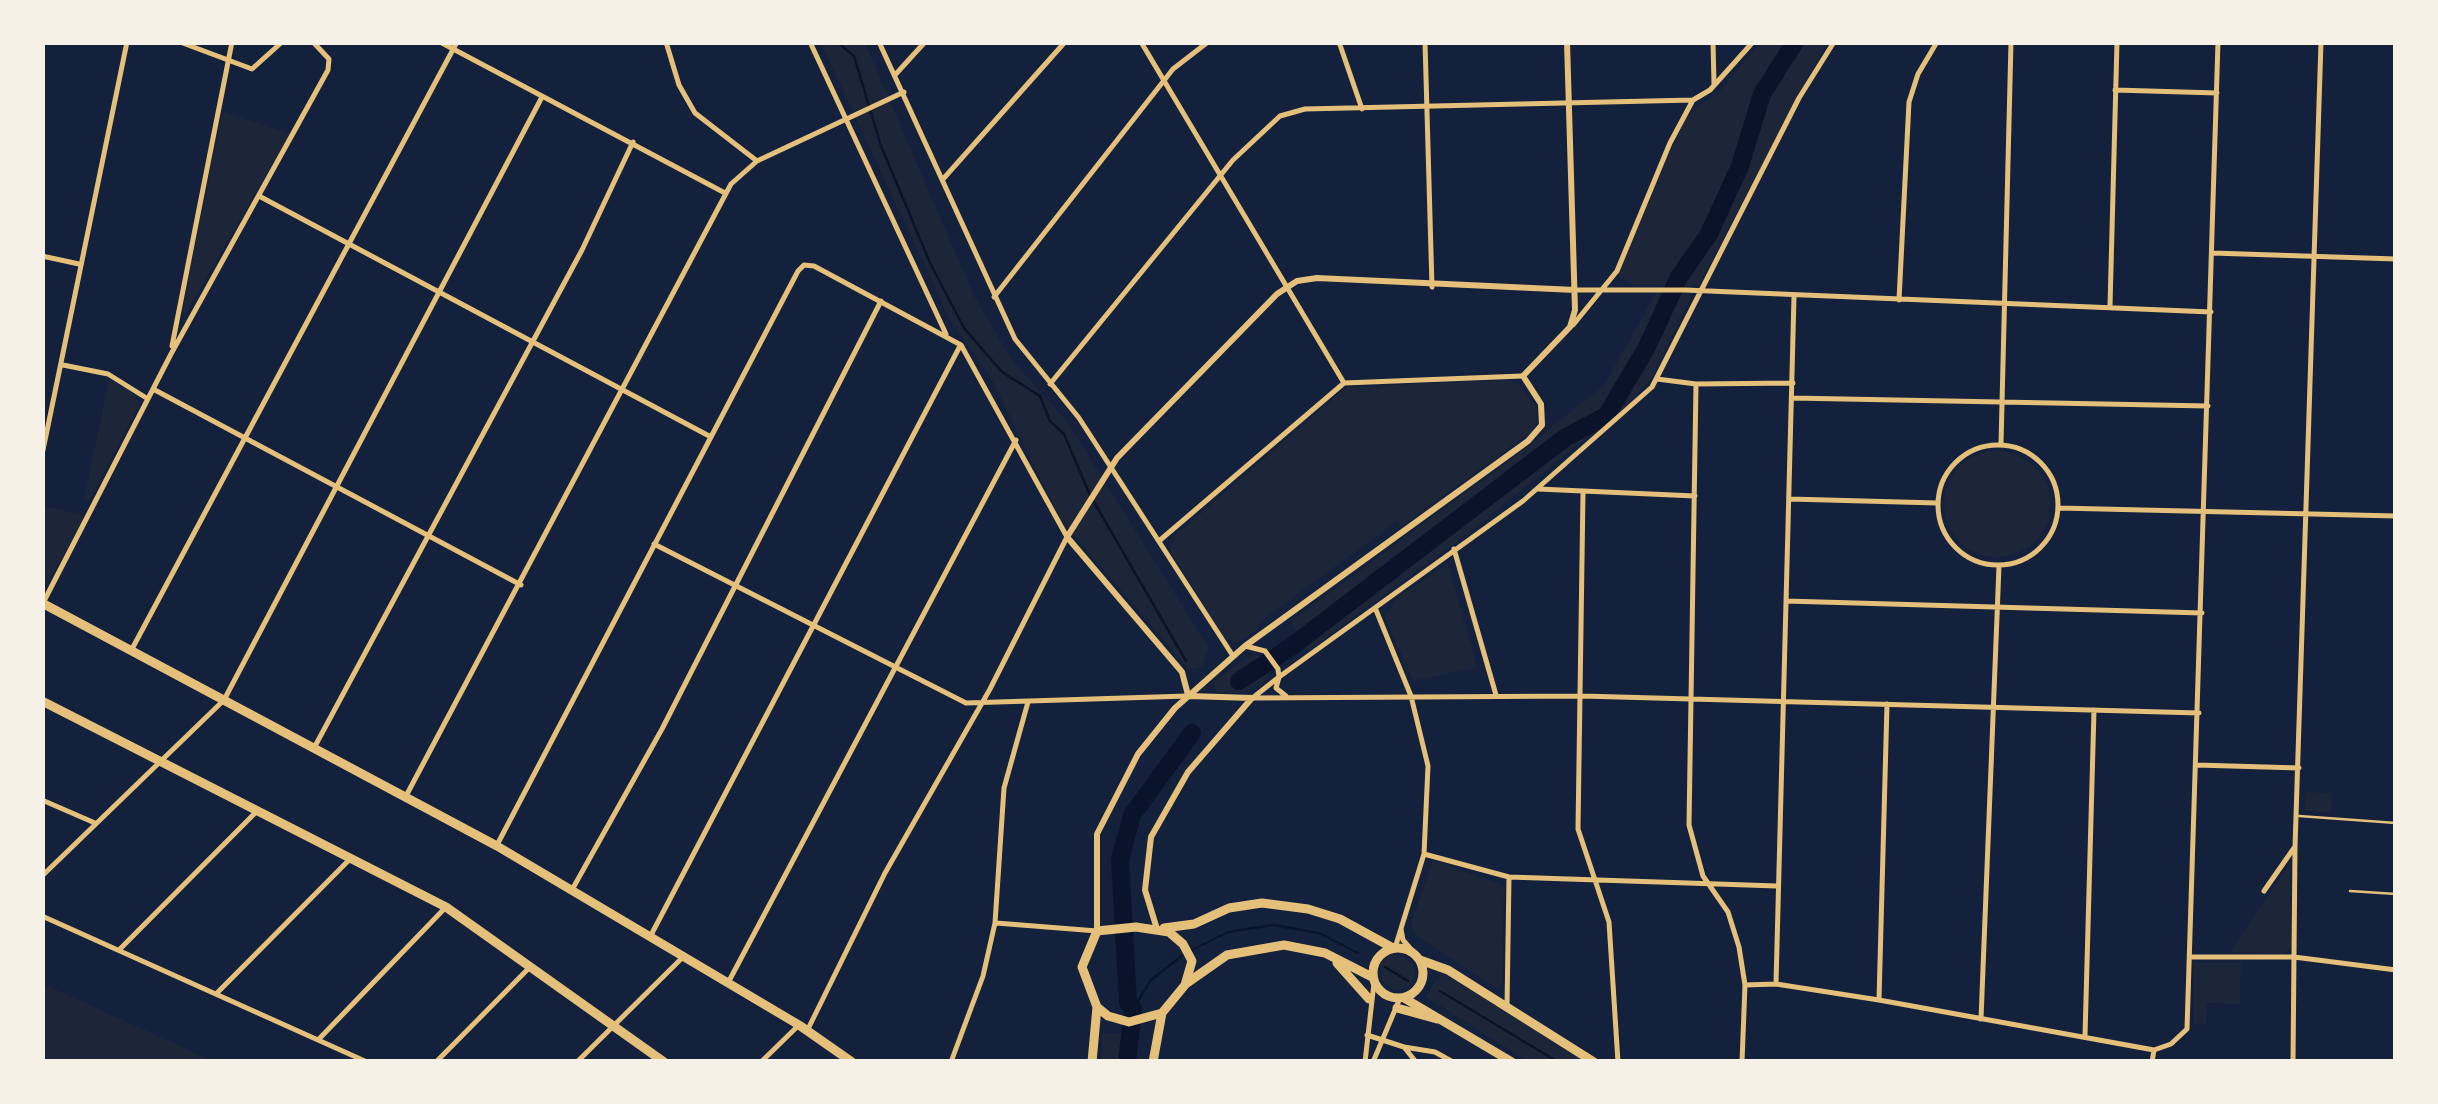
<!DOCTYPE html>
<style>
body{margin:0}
#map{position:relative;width:2438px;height:1104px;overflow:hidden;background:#14213d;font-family:Spectral,serif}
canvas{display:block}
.frame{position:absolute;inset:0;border:45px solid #f6f1e7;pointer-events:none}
</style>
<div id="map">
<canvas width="2438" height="1104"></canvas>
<div class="frame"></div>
</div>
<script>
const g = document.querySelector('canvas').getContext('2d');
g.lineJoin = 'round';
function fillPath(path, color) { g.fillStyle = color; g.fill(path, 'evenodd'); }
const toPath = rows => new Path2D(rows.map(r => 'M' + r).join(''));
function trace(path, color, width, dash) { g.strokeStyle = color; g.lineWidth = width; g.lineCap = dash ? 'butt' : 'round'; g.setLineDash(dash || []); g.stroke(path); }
const green = toPath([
 [821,43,865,43,974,296,1012,360,1066,420,1209,648,1202,666,1189,670,1061,520,991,378,950,320],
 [1760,43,1827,43,1698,286,1634,284,1621,278,1617,275,1687,115,1719,92],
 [222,112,290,134,185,314,182,311],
 [1656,293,1688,293,1691,297,1651,379,1626,406,1457,542,1309,650,1290,622,1513,458,1604,385],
 [109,379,135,394,139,405,89,501,84,500],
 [1508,380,1521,386,1537,408,1535,429,1401,527,1397,521,1260,622,1259,629,1236,643,1224,638,1170,550,1176,535,1346,387],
 '1944 504a53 53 0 1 1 106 0a53 53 0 1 1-106 0Z',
 [42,506,81,514,83,520,43,590],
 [1448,564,1477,667,1413,681,1384,616,1400,595],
 [1255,652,1269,664,1268,680,1247,692,1217,693,1214,681],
 [2305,792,2332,793,2331,813,2305,811],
 [1433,860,1504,886,1502,984,1498,989,1413,933,1411,924],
 [2290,863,2292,947,2284,954,2230,952],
 [1389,954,1401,955,1414,965,1415,977,1408,987,1395,990,1381,980,1380,963],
 [2194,963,2241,963,2240,1004,2207,1003,2206,1024,2194,1024],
 [1442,972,1588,1061,1528,1061,1426,997],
 [43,984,213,1061,43,1061],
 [1102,1034,1124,1034,1122,1061,1101,1061]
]);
const stream = toPath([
 [837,42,854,56,881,146,931,265,964,328,1002,372,1040,396,1050,421,1064,434,1090,495],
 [1094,502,1186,661],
 [1190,951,1228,932,1273,925,1319,933,1358,953],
 [1385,967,1408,981],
 [1440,991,1558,1062],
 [1133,1009,1151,980,1183,955]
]);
const river = toPath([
 [1239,681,1291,647,1566,437,1606,416,1647,347,1679,277,1709,234,1740,166,1762,94,1795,42],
 [1127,1062,1133,1009,1128,1002,1120,860,1132,815,1192,733]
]);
const service = toPath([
 [2299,816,2396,823],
 [2350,891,2396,894]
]);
const minor = toPath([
 [180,42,252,69,282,42],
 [440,42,725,193],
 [666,42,679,85,695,113,757,161],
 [810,42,946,334],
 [879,42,1015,339,1079,418,1233,656],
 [1141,42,1344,383],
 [1339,42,1362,109],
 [1425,42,1432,287],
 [1713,42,1714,84],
 [895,75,925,42],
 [2115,90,2217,93],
 [944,178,1065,42],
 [259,196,711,437],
 [2212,253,2396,259],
 [42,256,79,264],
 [1575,290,1685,290,2211,312],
 [994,297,1173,69,1208,42],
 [1899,300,1909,102,1918,74,1937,42],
 [2110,306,2117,42],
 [1573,325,1617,271,1670,143,1693,100,1710,90,1753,42],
 [172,346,232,42],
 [63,365,108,374,148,399],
 [1657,379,1696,384,1689,825,1703,876,1728,912,1739,947,1745,985,1742,1062],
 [1050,384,1233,160,1280,116,1305,109,1693,100],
 [1696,384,1793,383],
 [153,389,521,585],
 [1792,398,2208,406],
 [2001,444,2011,42],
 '1938 505a60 60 0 1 1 120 0a60 60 0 1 1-120 0Z',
 [42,455,127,42],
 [1538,489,1695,496],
 [1583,493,1578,829,1609,922,1618,1062],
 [1790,499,1937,503],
 [2059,508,2396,516],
 [1159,541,1344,383,1522,376],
 [654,544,966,703,1187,696],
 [1454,549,1496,695],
 [1786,601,2202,613],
 [42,605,171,354,328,70,329,59,313,42],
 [1376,610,1411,696,1428,766,1424,854,1395,948],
 [1245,646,1265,651,1278,669,1279,677,1255,696],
 [132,649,457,42],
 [1286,696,1276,688,1279,677,1523,501,1652,387,1799,98,1834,42],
 [1252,698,1582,696,2199,713],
 [314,748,582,250,633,142],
 [2197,765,2299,768],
 [406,796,731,184,757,161,904,92],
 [42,800,95,823],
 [497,845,798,271,804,265,814,266,961,345,1067,537,990,689,885,873,807,1031],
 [1424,854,1509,877,1777,886],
 [42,876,224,700,542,97],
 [573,888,662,729,881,301],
 [2264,891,2294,848],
 [42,916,367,1062],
 [996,923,1097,931],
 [1401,929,1403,940,1415,954],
 [650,937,960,346],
 [120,949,258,810],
 [2191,957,2294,957,2396,970],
 [729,981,1016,440],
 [1776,984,1794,297],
 [1745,985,1776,984,1879,1000,2154,1050,2171,1044,2187,1029,2218,42],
 [216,994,351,858],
 [1879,1000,1887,704],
 [1507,1007,1509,877],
 [1981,1019,1999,566],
 [1367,1035,1404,1047,1416,1062],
 [2085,1036,2094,710],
 [319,1039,445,908],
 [1404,1047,1435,1052,1453,1062],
 [436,1062,529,968],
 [577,1062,683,957],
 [761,1062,799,1025],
 [951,1062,983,976,995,923,1004,788,1028,702],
 [1365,1062,1374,983],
 [1373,1062,1400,998],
 [2152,1062,2154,1050],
 [2293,1062,2295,847,2321,42]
]);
const tertiary = toPath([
 [1188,695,1182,672,1067,537,1117,458,1277,294,1297,281,1317,278,1575,290],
 [1189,696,1252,698],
 [1157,929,1145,890,1151,837,1188,772,1252,698],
 [1097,931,1097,834,1138,754,1175,708,1245,646,1528,441,1542,425,1541,404,1523,376,1570,327,1575,310,1567,42]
]);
const primary = toPath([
 [42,603,497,846,799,1025,852,1062],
 [42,701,446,907,664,1062],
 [1136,927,1169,932,1183,944,1192,961,1185,985,1162,1013,1129,1022,1108,1016,1097,1007,1082,967,1097,931,1136,927],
 [1164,928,1194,924,1229,908,1262,903,1308,909,1340,919,1393,948],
 '1373 973a25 25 0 1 1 50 0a25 25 0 1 1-50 0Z',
 [1420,960,1448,970,1594,1062],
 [1337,963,1369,999],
 [1187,983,1227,955,1284,945,1325,953,1372,977],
 [1404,998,1512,1062],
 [1397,1008,1437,1019],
 [1092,1062,1097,1007],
 [1153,1062,1162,1013]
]);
fillPath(green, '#1d2539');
trace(stream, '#0b132b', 2.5);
trace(river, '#0b132b', 18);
trace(service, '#e5c07b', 2.5);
trace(minor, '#e5c07b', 5);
trace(tertiary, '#e5c07b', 6);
trace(primary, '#e5c07b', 9);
</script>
